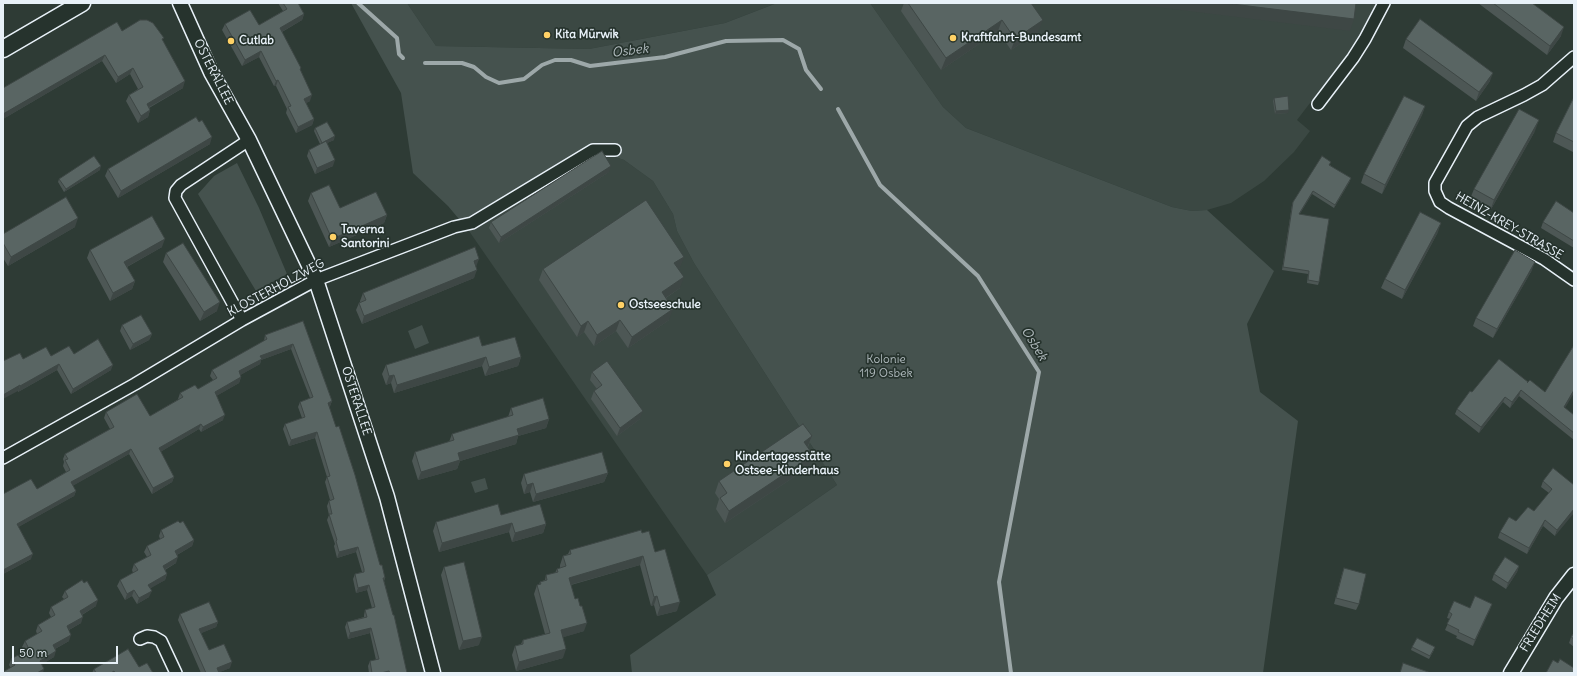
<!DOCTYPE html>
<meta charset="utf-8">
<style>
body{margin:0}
#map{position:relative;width:1577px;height:676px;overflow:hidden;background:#2e3b35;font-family:Delius,sans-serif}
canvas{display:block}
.frame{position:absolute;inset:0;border:4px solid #e8f1f8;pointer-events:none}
.scale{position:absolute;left:12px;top:646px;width:106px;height:18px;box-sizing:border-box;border:2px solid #e8f1f8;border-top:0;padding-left:5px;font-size:12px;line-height:14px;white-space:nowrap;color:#e8f1f8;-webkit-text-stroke:3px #26332d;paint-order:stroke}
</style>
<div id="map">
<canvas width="1577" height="676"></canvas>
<div class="frame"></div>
<div class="scale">50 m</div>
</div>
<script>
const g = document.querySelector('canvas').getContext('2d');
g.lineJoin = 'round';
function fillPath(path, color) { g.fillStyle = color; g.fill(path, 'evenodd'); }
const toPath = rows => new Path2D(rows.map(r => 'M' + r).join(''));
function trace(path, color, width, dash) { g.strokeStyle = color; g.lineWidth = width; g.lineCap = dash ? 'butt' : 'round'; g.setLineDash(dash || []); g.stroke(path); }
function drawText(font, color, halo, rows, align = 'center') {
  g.font = font + ' Delius,sans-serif'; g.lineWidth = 3.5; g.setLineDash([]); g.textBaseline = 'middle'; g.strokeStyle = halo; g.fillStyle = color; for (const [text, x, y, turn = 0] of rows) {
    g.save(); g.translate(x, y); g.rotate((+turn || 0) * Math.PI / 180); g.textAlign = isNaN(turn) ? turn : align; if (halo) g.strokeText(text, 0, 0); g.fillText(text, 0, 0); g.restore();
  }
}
const built = toPath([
 [407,3,777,3,725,23,589,49,436,46],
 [870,3,1376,3,1356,43,1297,120,1310,131,1294,152,1264,181,1231,203,1207,210,1192,211,1172,207,966,128,943,107],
 [601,152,624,160,653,181,673,214,677,231,694,263,837,485,707,575,469,231]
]);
const green = toPath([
 [351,3,407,3,436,46,589,49,725,23,777,3,870,3,943,107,966,128,1172,207,1192,211,1207,210,1274,271,1247,324,1260,392,1298,421,1263,673,632,673,630,655,716,595,707,575,837,485,694,263,677,231,673,214,653,181,624,160,601,152,469,231,448,206,413,173,401,93],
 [237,163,259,208,287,274,256,291,198,194,214,176],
 [422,325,429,343,415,349,408,331],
 [485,478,488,489,475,493,471,482]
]);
const stream = toPath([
 [358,3,397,38,399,54,403,58],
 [425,63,462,63,474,67,486,77,499,83,524,79,542,65,555,60,571,60,590,66,665,57,726,41,783,40,799,49,806,70,821,89],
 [838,109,880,185,978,276,1039,372,999,582,1011,673]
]);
const minor = toPath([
 [1574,57,1542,85,1524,95,1478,117,1467,126,1435,183,1435,191,1440,202,1449,208,1544,259,1574,280],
 [1318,104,1353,58,1365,39,1384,3],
 [242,320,175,198,176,191,181,185,249,140],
 [3,458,135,384,242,320,316,280,454,227,472,223,593,150,615,150],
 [140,639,147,636,154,637,161,641,176,673]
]);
const tertiary = toPath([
 [180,3,211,72,249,140,316,280,387,497,433,673],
 [1511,673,1556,598,1574,575]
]);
const secondary = toPath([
 [3,49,82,3]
]);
const wall = toPath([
 [278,3,298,3,304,14,302,20,282,32,300,70,310,101,306,103,314,119,312,125,296,133,286,113,287,109,276,86,274,86,259,57,242,66,222,30,225,24,259,25,283,11],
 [904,3,1031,3,1038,32,1011,50,998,31,941,70,901,11],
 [1478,3,1532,3,1561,36,1547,55],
 [122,31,163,41,183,88,149,108,150,110,148,117,138,123,126,101,129,95,138,89,130,74,116,83,102,61,3,119],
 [1406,39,1490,81,1476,101,1403,48],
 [1574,97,1574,150,1573,152,1553,142,1556,133],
 [1274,98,1288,113,1275,114,1273,101],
 [1425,106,1422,115,1382,194,1361,183,1364,174],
 [199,122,210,144,118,198,105,176,108,169],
 [315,128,334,140,327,143,333,166,315,174,307,156,309,150,320,144,314,131],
 [1535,131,1490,211,1470,199,1474,189],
 [1330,165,1350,181,1334,208,1312,194,1299,215,1319,282,1318,285,1307,283,1308,274,1282,270,1292,205,1293,202],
 [100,170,64,192,58,182,59,179],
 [609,172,499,243,489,228,491,222],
 [311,193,340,208,387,215,384,223,329,247,308,201],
 [1574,213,1574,248,1541,228,1543,222],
 [75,227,8,266,3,258,3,234],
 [1438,232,1402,299,1381,288,1385,279],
 [162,247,127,267,135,281,132,289,110,301,87,258,90,250],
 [166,253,217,311,200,321,163,262],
 [476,267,474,278,362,324,356,310,359,303,360,302,360,301,363,293],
 [680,268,678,269,680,288,666,298,669,320,628,348,616,331,594,346,584,332,577,337,539,280,543,269],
 [1532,270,1493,338,1473,326,1476,318],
 [303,321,332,401,330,406,329,407,380,565,385,578,384,581,407,673,369,673,368,666,370,661,376,660,370,633,348,639,345,627,347,622,364,617,364,615,365,610,372,608,367,590,356,593,353,579,355,574,362,572,356,552,337,558,334,546,335,544,327,520,329,515,327,506,329,501,330,500,325,482,327,477,315,438,289,446,283,429,285,424,302,418,298,407,300,402,310,398,291,349,261,360,260,364,240,375,241,377,239,383,216,396,223,420,201,432,199,429,160,452,174,477,172,482,152,494,129,454,72,486,76,491,74,496,18,527,31,559,3,574,3,494,37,489,66,472,63,466,64,462,63,459,65,454,110,429,104,418,106,412,150,416,179,399,178,399,180,393,198,389,213,380,210,376,212,370,264,341,265,335],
 [122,325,152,334,149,340,130,350,120,331],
 [482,346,521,357,518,366,485,376,482,366,394,393,391,383,386,385,382,374,386,365],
 [74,354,111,370,71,394,57,370,18,392,18,391,23,359,51,356],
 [592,372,640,419,617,436,591,399,594,391,597,389,590,380],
 [1528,382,1565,408,1574,415,1574,440,1519,396,1510,408,1503,402,1479,433,1455,414,1457,409,1472,392],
 [511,408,549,419,546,428,518,436,516,444,460,461,457,469,418,480,412,461,415,452,449,442,452,434,508,417],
 [812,436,808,447,809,467,725,523,716,509,719,499,715,493,719,481],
 [608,473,604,482,533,502,530,492,524,494,521,483,524,474],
 [1543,481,1574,485,1555,536,1543,526,1527,554,1498,538,1500,532,1516,521,1534,511,1549,493,1541,487],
 [501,515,546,524,543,533,512,542,509,532,439,552,433,531,436,522],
 [180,523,194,540,192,546,177,555,176,563,165,570,167,574,165,580,150,588,149,597,137,604,132,596,125,600,117,586,120,580,133,573,132,570,134,564,147,557,144,552,147,546,160,539,159,536,161,530],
 [642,533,655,552,677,611,657,616,654,605,651,606,640,565,571,585,584,631,563,637,563,658,516,671,512,655,515,646,521,644,523,640,545,634,534,594,537,585,539,585,540,582,545,580,546,575,555,573,557,569,560,568,560,565,563,556,568,554,570,550],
 [1519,566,1517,572,1506,589,1492,580,1494,574],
 [444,567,479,645,459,650,441,575],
 [1344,568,1359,604,1356,610,1334,604,1342,574],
 [65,591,96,606,82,615,81,623,69,630,69,641,55,649,54,657,42,664,11,668,9,665,11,659,25,651,22,647,25,641,37,634,36,631,38,625,51,617,49,613,51,607,64,599,62,597],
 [1492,604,1473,646,1456,638,1457,636,1445,630,1450,619,1447,618,1449,612],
 [180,614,218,622,216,627,201,633,209,650,230,668,219,672,219,673,201,673,178,620],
 [1574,633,1574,647,1569,643,1571,637],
 [1412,647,1434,650,1429,659,1411,650],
 [139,667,153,673,92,673,94,669]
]);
const shadedWall = toPath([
 [1140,3,1224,3,1354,19,1350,31,1140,5],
 [304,14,302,20,278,34,280,28],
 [1002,20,998,31,941,70,946,58],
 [1043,20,1038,32,1011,50,1015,39],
 [1564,27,1561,36,1547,55,1550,46],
 [261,51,259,57,242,66,245,60],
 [105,55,102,61,3,119,3,114],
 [133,68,130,74,116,83,118,77],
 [1493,73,1490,81,1476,101,1479,92],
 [278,80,276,86,274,86,276,81],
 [185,81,183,88,144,110,147,104],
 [312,95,310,101,302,105,304,99],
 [1425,106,1422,115,1382,194,1385,185],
 [150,110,148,117,138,123,141,116],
 [1289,110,1288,113,1275,114,1276,111],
 [314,119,312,125,296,133,298,127],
 [1539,120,1535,131,1490,211,1494,200],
 [335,136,334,140,321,146,322,143],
 [212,137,210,144,118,198,121,191],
 [335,160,333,166,315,174,317,168],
 [101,166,100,170,64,192,66,189],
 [611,166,609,172,499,243,501,237],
 [1351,178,1350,181,1334,208,1335,205],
 [1313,191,1312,194,1298,217,1299,214],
 [387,215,384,223,329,247,332,239],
 [78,218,75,227,8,266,11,257],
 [1441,223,1438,232,1402,299,1405,290],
 [165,239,162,247,121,270,124,262],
 [684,257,680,268,671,274,674,263],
 [479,259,476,267,474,261],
 [1535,262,1532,270,1493,338,1497,329],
 [477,270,474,278,362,324,364,316],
 [684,277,680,288,658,303,662,292],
 [135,281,132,289,110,301,113,293],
 [220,302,217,311,200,321,204,312],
 [673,309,669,320,628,348,632,337],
 [620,320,616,331,594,346,597,335],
 [588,321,584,332,577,337,581,326],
 [152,334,149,340,130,350,133,344],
 [293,344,291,349,261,360,260,364,237,377,239,371,260,356],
 [486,357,482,366,394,393,397,385],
 [521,357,518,366,485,376,489,367],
 [59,364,57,370,18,392,20,386],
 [113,365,111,370,71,394,73,389],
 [394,375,391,383,386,385,389,376],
 [241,377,239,383,213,398,215,392],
 [20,385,18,391,3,399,3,395],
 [1521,390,1519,396,1510,408,1512,402],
 [1574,390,1574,393,1562,413,1564,407],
 [1505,397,1503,402,1479,433,1481,427],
 [332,401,330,406,326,408,328,403],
 [643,411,640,419,617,436,620,428],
 [225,415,223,420,201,432,203,427],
 [549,419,546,428,518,436,516,444,460,461,457,469,418,480,421,472,458,453,517,429],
 [201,424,199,429,157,454,159,448],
 [317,432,315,438,289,446,291,440],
 [812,436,807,448,804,442],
 [131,449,129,454,69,488,71,482],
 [813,455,809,467,725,523,729,511],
 [608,473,604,482,533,502,536,494],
 [174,477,172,482,152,494,153,488],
 [533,483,530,492,524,494,527,485],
 [76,491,74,496,15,529,17,524],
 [1574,509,1574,513,1555,536,1557,530],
 [1545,520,1543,526,1527,554,1529,548],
 [512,523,509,532,439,552,442,543],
 [546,524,543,533,512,542,515,533],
 [194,540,192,546,173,557,175,551],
 [358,547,356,552,337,558,339,552],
 [33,554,31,559,3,574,3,570],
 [643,556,640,565,566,586,569,578],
 [178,557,176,563,160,572,163,566],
 [1519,566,1517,572,1506,589,1508,583],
 [167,574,165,580,146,591,148,585],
 [369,585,367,590,356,593,358,588],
 [134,590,132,596,125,600,127,594],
 [152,591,149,597,137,604,139,598],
 [657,596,654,605,651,606,654,597],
 [98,600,96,606,78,617,80,611],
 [680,602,677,611,657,616,660,607],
 [1492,604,1490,610,1473,646,1475,640],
 [83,617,81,623,65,632,67,626],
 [218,622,216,627,197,635,199,629],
 [587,623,584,631,558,639,561,630],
 [371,628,370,633,348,639,350,633],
 [71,635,69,641,51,651,53,645],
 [482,637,479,645,459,650,463,641],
 [566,649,563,658,516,671,519,662],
 [56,651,54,657,38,667,40,661],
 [232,662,230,668,218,673,217,668],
 [44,669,43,673,37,673]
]);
const building = toPath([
 [283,3,298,3,304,14,280,28,301,68,300,69,312,95,304,99,314,119,298,127,288,107,291,106,278,80,276,81,261,51,245,60,225,24,250,10,259,25,287,9,283,3],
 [908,3,1031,3,1043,20,1015,39,1002,20,946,58,908,3],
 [1224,3,1356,3,1354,19,1224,3],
 [1493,3,1532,3,1564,27,1550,46,1493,3],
 [1420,19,1493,73,1479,92,1406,39,1420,19],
 [140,20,147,20,153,23,164,38,162,39,185,81,147,104,150,110,141,116,129,95,143,87,133,68,118,77,105,55,3,114,3,88,117,22,122,31,140,20],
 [1288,96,1289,110,1276,111,1274,98,1288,96],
 [1404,96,1425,106,1385,185,1364,174,1404,96],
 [1574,97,1574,142,1556,133,1574,97],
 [1519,109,1539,120,1494,200,1474,189,1519,109],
 [196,117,199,122,202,120,212,137,121,191,108,169,196,117],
 [327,122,335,136,322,143,315,128,327,122],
 [326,141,335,160,317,168,309,150,326,141],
 [602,151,611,166,501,237,491,222,602,151],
 [94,156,101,166,66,189,59,179,94,156],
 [1322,156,1331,162,1329,165,1351,178,1335,205,1313,191,1299,214,1329,219,1319,282,1308,280,1309,271,1283,267,1293,202,1322,156],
 [329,185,340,208,376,192,387,215,332,239,311,193,329,185],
 [66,197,78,218,11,257,3,243,3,234,66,197],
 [646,200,684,257,674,263,684,277,662,292,673,309,632,337,620,320,597,335,588,321,581,326,543,269,646,200],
 [1556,201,1574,213,1574,241,1543,222,1556,201],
 [1420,212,1441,223,1405,290,1385,279,1420,212],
 [152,216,165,239,124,262,135,281,113,293,90,250,152,216],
 [183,243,220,302,204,312,166,253,183,243],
 [475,247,479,259,474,261,477,270,364,316,359,303,366,300,363,293,475,247],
 [1515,250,1535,262,1497,329,1476,318,1515,250],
 [141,315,152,334,133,344,122,325,141,315],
 [303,321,332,401,328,403,336,427,339,426,355,475,380,565,382,565,385,578,383,578,393,615,394,615,407,673,390,673,389,671,381,673,372,673,370,661,379,659,371,628,350,633,347,622,367,617,365,610,375,607,369,585,358,588,355,574,364,572,364,569,358,547,339,552,336,541,337,540,329,514,332,514,329,501,334,499,327,477,330,476,317,432,291,440,285,424,305,417,300,402,313,397,293,344,260,356,262,359,239,371,241,377,215,392,225,415,203,427,201,424,159,448,174,477,153,488,131,449,71,482,76,491,17,524,33,554,3,570,3,494,31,479,37,489,70,470,65,460,68,459,65,454,114,427,106,412,137,394,150,416,183,397,180,393,195,385,198,389,217,378,212,370,267,339,265,335,303,321],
 [479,336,482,346,515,337,521,357,489,367,486,357,397,385,394,375,389,376,386,365,479,336],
 [98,339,113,365,73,389,59,364,20,386,20,385,3,395,3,361,20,353,23,359,46,347,51,356,69,346,74,354,98,339],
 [1574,345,1574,390,1564,407,1574,415,1574,433,1521,390,1512,402,1505,397,1481,427,1457,409,1470,391,1472,392,1499,359,1528,382,1527,383,1530,380,1545,392,1574,345],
 [607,361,643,411,620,428,594,391,602,385,592,372,607,361],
 [543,398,549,419,517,429,519,435,458,453,460,460,421,472,415,452,454,440,452,434,513,415,511,408,543,398],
 [803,424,812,436,804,442,813,455,729,511,720,498,727,493,719,481,803,424],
 [602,452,608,473,536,494,533,483,527,485,524,474,602,452],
 [1553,468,1574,485,1574,509,1557,530,1545,520,1529,548,1500,532,1509,517,1516,521,1528,507,1534,511,1552,489,1543,481,1553,468],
 [498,504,501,515,540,504,546,524,515,533,512,523,442,543,436,522,498,504],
 [178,521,180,523,183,521,194,540,175,551,178,557,163,566,167,574,148,585,152,591,139,598,134,590,127,594,120,580,138,570,134,564,151,555,147,546,164,537,161,530,178,521],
 [641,530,642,533,649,531,655,552,665,549,680,602,660,607,657,596,654,597,643,556,569,578,575,599,578,598,580,606,582,606,587,623,561,630,566,649,519,662,515,646,523,644,523,640,550,633,537,585,541,584,540,582,547,580,546,575,558,572,557,569,566,566,563,556,571,554,570,550,641,530],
 [1505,557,1519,566,1508,583,1494,574,1505,557],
 [464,562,482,637,463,641,444,567,464,562],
 [1344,568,1366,574,1359,604,1336,598,1344,568],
 [82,580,84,583,87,581,98,600,80,611,83,617,67,626,71,635,53,645,56,651,40,661,44,669,37,673,3,673,3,672,15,665,11,659,29,649,25,641,42,631,38,625,55,615,51,607,68,597,65,591,82,580],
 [1475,596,1492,604,1475,640,1458,632,1459,630,1447,624,1452,614,1449,612,1454,601,1470,608,1475,596],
 [209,602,218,622,199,629,209,650,224,644,232,662,217,668,219,673,206,673,180,614,209,602],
 [1574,633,1574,639,1571,637,1574,633],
 [1417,638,1435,647,1430,656,1412,647,1417,638],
 [128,649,139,667,147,663,153,673,115,673,114,671,111,673,96,673,94,669,128,649],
 [1560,659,1574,668,1574,673,1546,673,1553,660,1558,663,1560,659],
 [1403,663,1431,673,1400,673,1403,663]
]);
const markers = [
 [547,35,4,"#ffd166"],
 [953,38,4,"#ffd166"],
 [231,41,4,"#ffd166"],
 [333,237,4,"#ffd166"],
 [621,305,4,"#ffd166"],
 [727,464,4,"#ffd166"]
];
const poiNames = [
 ["Kita Mürwik",555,35],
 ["Kraftfahrt-Bundesamt",961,38],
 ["Cutlab",239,41],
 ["Taverna",341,230],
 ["Santorini",341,244],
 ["Ostseeschule",629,305],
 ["Kindertagesstätte",735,457],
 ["Ostsee-Kinderhaus",735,471]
];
const streetNames = [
 ["OSTERALLEE",213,72,63],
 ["HEINZ-KREY-STRASSE",1509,226,30],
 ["KLOSTERHOLZWEG",276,288,-28],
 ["OSTERALLEE",356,401,72],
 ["FRIEDHEIM",1541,623,-58]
];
const parkNames = [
 ["Kolonie",886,360],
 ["119 Osbek",886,374]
];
const waterNames = [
 ["Osbek",630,51,-7],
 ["Osbek",1034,344,58]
];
fillPath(built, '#3b4843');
fillPath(green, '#45524e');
trace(stream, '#9da8a9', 4);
trace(minor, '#e8f1f8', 14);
trace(tertiary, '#e8f1f8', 17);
trace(secondary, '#e8f1f8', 19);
trace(minor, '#26332d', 11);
trace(tertiary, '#26332d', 14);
trace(secondary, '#26332d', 16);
fillPath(wall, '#4d5755');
fillPath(shadedWall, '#3e4745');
fillPath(building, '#596563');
trace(building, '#3e4745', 1);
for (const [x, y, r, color] of markers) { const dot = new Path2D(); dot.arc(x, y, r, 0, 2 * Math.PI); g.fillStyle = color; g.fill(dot); trace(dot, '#26332d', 1.5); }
drawText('bold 12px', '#e8f1f8', '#26332d', poiNames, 'left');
drawText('12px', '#e8f1f8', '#26332d', streetNames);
drawText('12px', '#afb9bc', '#26332d', parkNames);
drawText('italic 13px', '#b0babd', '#26332d', waterNames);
</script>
